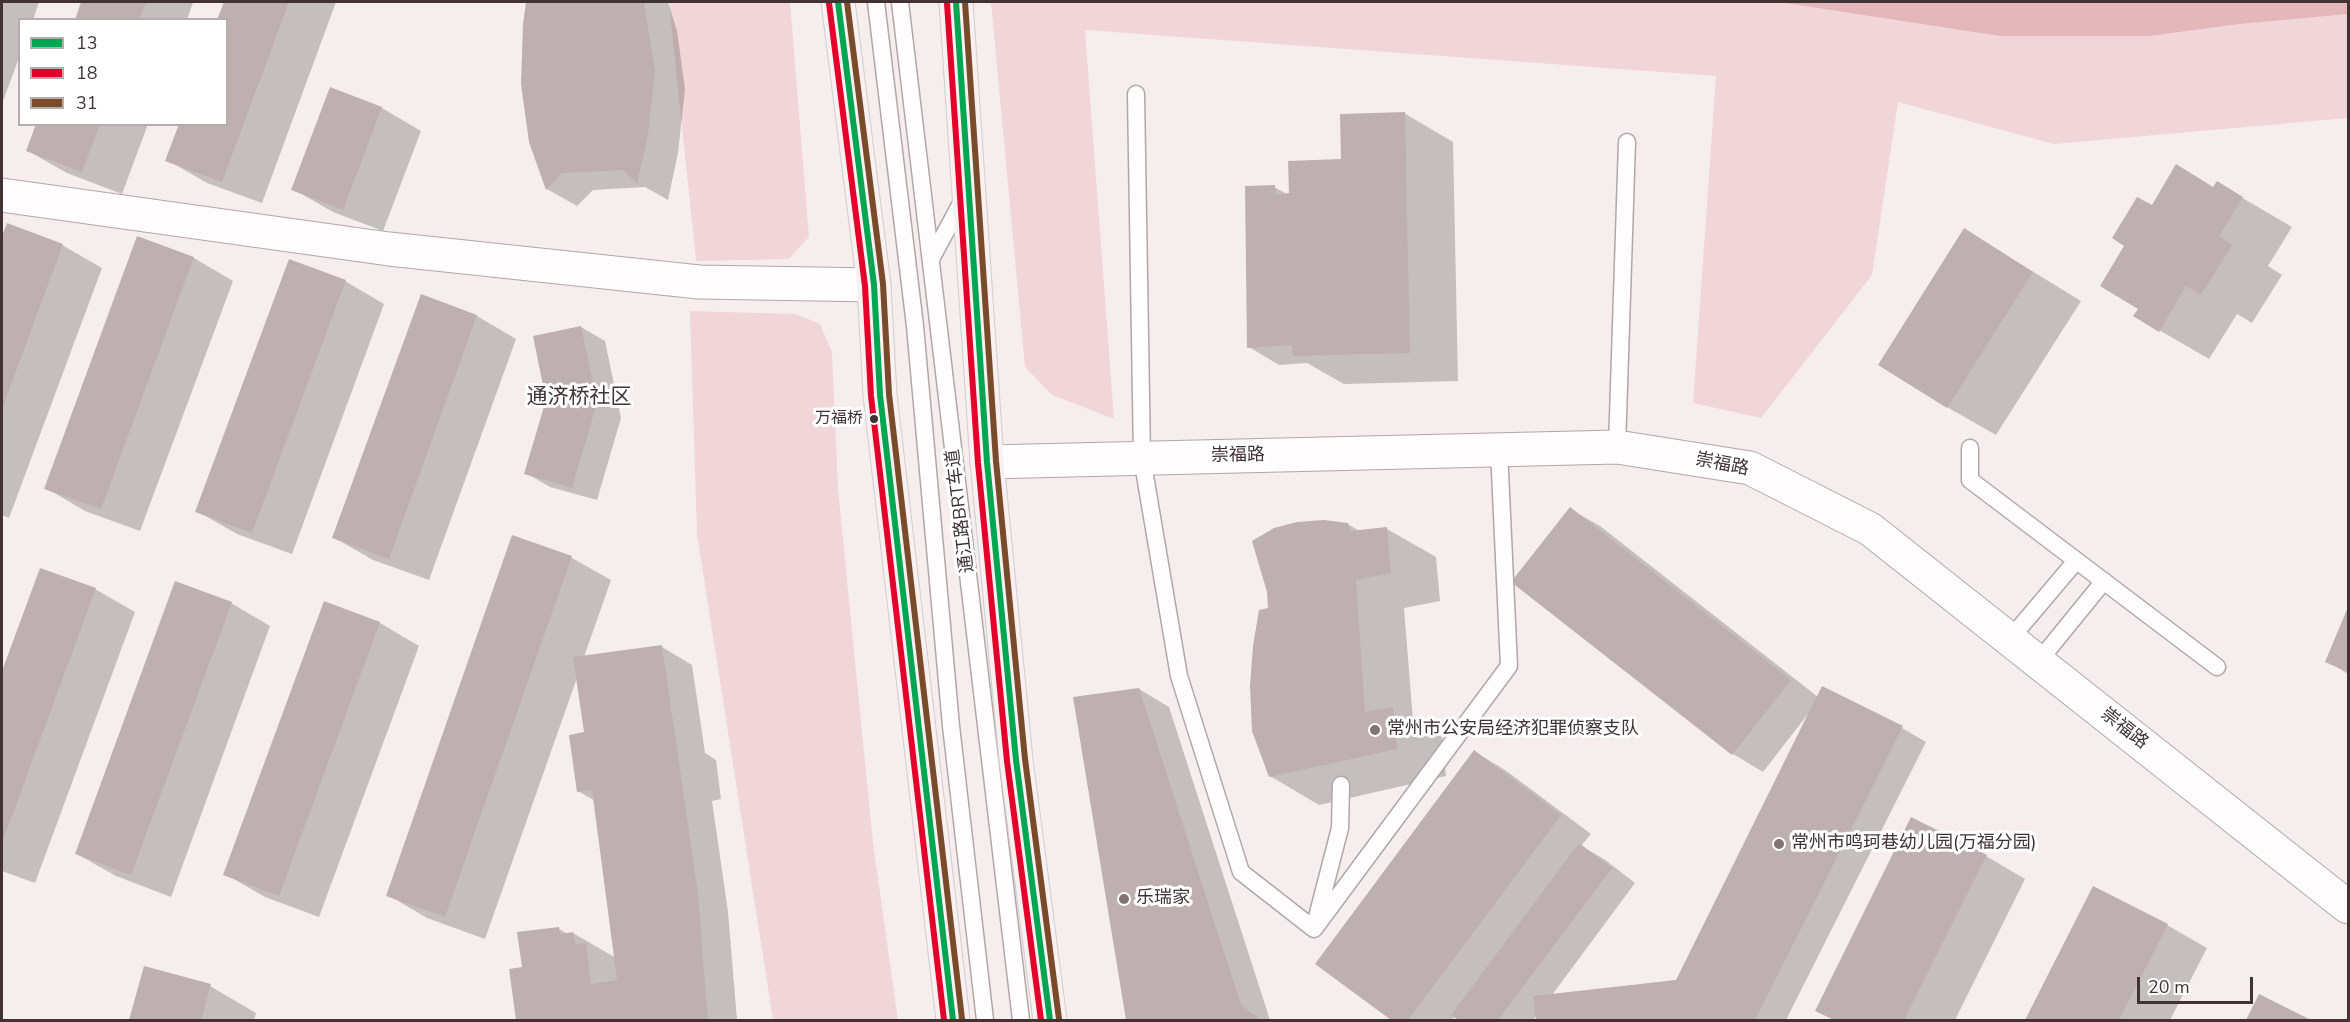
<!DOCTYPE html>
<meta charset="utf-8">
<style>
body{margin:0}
#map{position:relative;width:2350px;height:1022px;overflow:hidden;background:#f6eeee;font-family:"Nunito Sans",sans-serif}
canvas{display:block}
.frame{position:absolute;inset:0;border:3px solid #413334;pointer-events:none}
.legend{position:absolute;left:18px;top:18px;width:210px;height:108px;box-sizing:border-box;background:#fff;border:2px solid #b3adae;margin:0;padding:8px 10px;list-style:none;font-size:18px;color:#413334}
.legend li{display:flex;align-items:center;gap:12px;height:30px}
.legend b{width:30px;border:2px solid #b3adae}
.scale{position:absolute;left:2137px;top:977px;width:116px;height:27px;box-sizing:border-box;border:3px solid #413334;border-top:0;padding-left:8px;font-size:18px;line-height:21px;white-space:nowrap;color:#413334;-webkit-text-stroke:4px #fff;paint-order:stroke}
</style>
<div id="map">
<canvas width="2350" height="1022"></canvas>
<div class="frame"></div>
<ul class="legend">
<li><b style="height:8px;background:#00a651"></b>13</li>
<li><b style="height:8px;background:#e4002b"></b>18</li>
<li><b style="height:8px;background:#7a4b2a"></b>31</li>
</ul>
<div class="scale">20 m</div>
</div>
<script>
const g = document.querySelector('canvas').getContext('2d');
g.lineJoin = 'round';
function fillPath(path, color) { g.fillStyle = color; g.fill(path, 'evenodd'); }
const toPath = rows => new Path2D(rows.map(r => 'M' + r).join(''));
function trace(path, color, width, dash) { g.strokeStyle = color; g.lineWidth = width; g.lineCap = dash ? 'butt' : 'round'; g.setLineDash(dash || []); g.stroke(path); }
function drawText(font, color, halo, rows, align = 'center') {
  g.font = font + ' "Nunito Sans","Noto Sans SC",sans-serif'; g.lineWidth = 6; g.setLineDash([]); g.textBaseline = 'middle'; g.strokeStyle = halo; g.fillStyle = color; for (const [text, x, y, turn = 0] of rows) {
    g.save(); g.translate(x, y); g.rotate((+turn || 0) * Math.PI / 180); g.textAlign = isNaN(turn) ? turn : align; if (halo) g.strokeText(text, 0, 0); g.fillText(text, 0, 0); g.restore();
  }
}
const green = toPath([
 [669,2,790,2,809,237,789,259,696,261],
 [991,2,2348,2,2348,118,2054,144,1898,102,1872,275,1761,418,1693,403,1716,76,1085,30,1114,419,1052,395,1025,367],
 [690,311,796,314,820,324,832,352,838,489,873,843,898,1020,773,1020,697,534]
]);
const water = toPath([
 [1779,2,2348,2,2348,14,2239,24,2149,36,2000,36]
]);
const shadow = toPath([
 [2,2,39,2,33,20,20,20,20,55,2,104],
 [83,2,193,2,187,20,76,20],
 [226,2,336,2,262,203,207,183,167,160,226,124,226,20,219,20],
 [528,2,668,2,677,31,685,89,678,153,668,200,645,187,593,190,577,206,547,189,530,142,524,24],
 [331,89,382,108,421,131,383,231,333,212,293,189],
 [1404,113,1453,142,1458,381,1344,384,1307,363,1279,365,1249,347,1274,187,1287,194,1343,161],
 [37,124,148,124,122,194,67,173,28,151],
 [2217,183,2292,227,2268,266,2282,275,2252,323,2237,314,2209,359,2159,330,2140,308,2152,207,2214,188],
 [7,225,62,245,102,268,9,518,2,515,2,241],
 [1965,230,2081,301,1996,435,1947,407],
 [138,237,194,258,233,281,140,531,85,511,46,488],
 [345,281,384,304,292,554,237,534,197,511],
 [421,296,477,316,516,339,429,580,373,560,333,537],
 [581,327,605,341,621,418,597,500,550,487,526,473],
 [1570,509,1600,526,1818,697,1902,728,1926,742,1786,1020,1537,1020,1537,1015,1533,1020,1460,1020,1455,1016,1452,1020,1394,1020,1317,964,1475,752,1505,770,1591,834,1581,846,1604,859,1635,883,1552,995,1676,981,1808,714,1763,772,1733,754],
 [1348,524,1361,532,1387,529,1436,557,1440,601,1404,608,1413,721,1442,737,1446,776,1319,805,1270,776,1269,609],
 [513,537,572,558,611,580,584,657,662,647,692,665,705,753,716,760,721,799,712,801,728,912,737,1020,517,1020,511,970,524,968,559,929,568,934,573,933,616,958,595,801,578,791,586,733,578,675,485,939,427,918,388,895],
 [41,569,95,589,135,612,35,883,2,871,2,675],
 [231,603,270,626,171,897,116,876,77,854],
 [325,603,380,623,419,646,319,917,265,897,225,874],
 [2348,610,2348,674,2327,661],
 [1139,689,1169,707,1270,1020,1128,1020,1075,699],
 [1986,856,2025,879,1955,1020,1834,1020,1817,1010],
 [2093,888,2167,925,2207,948,2170,1020,2027,1020],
 [145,968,210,986,256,1013,254,1020,131,1020],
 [2260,996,2307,1020,2247,1020]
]);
const building = toPath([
 [81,2,146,2,139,20,75,20],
 [224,2,289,2,222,182,165,161,179,124,226,124,226,20,217,20],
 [526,2,644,2,655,71,648,135,637,184,623,170,562,173,546,190,529,142,521,84,523,24],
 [330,87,382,107,343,210,291,190],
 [1405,112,1410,353,1293,356,1292,345,1247,348,1245,186,1275,185,1276,195,1289,193,1288,161,1341,159,1340,114],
 [36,124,100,124,82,172,26,151],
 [2176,164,2213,187,2217,181,2243,197,2219,236,2232,245,2201,295,2186,286,2159,332,2133,316,2138,309,2100,286,2124,246,2112,238,2137,197,2152,205],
 [7,223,63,244,2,409,2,236],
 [1964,228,2033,272,1947,408,1878,365],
 [137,236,194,257,101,509,44,489],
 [289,259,346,280,252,533,195,512],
 [421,294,477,315,389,559,332,538],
 [581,326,597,403,572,488,524,474,546,400,533,336],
 [1570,507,1791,680,1732,755,1511,582],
 [1324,520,1348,523,1350,531,1387,527,1391,573,1356,580,1365,712,1393,707,1397,749,1269,777,1252,731,1250,686,1253,646,1259,610,1268,608,1267,592,1252,541,1274,528,1297,522],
 [512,535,572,556,445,917,386,896],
 [40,568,96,588,2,843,2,671],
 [175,581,232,602,131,875,75,854],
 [324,601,380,622,279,896,223,875],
 [2348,607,2348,672,2325,662],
 [662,645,698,894,708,1020,516,1020,509,969,522,967,517,932,559,927,560,934,573,932,576,944,586,943,591,984,617,980,592,790,577,792,569,735,584,732,573,657],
 [1822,686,1903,726,1755,1020,1536,1020,1533,996,1676,980],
 [1139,688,1241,1005,1262,1020,1126,1020,1073,697],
 [1474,750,1561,815,1408,1020,1391,1020,1315,964],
 [1911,817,1987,855,1904,1020,1834,1020,1815,1011],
 [1579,843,1612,868,1498,1020,1458,1020,1451,1015],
 [2093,886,2168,924,2119,1020,2025,1020],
 [144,966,211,984,201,1020,129,1020],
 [2259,994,2311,1020,2246,1020]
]);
const lane = toPath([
 [876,2,915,326,951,726,985,1020],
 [900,2,1021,1020],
 [1136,94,1142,458,1179,676,1241,872,1314,929,1509,666,1499,450],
 [931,259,965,196],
 [1617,447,1627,142],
 [1970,448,1970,480,2217,667],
 [2010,639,2076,561],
 [2038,662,2104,581],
 [1317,917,1340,828,1341,785]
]);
const street = toPath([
 [2,195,389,249,699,282,874,285],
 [987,462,1617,447,1750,468,1870,529,2348,907]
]);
const primary = toPath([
 [838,2,874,285,880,395,953,1020],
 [956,2,987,462,1016,760,1050,1020]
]);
const bus1 = toPath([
 [838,2,874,285,880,395,953,1020],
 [956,2,987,462,1016,760,1050,1020]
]);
const bus2 = toPath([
 [829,3,865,286,871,396,944,1020],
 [947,3,978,463,1007,761,1041,1020]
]);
const bus3 = toPath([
 [847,2,883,284,889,394,962,1019],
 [965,2,996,461,1025,759,1059,1019]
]);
const markers = [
 [874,419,5,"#413334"],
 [1375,730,6,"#807475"],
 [1779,844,6,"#807475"],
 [1124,899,6,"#807475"]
];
const busNames = [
 ["万福桥",863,419]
];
const streetNames = [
 ["崇福路",1238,456,-1],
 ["崇福路",1722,465,11],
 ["通江路BRT车道",961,511,-97],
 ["崇福路",2124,729,38]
];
const poiNames = [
 ["常州市公安局经济犯罪侦察支队",1387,730],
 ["常州市鸣珂巷幼儿园(万福分园)",1791,844],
 ["乐瑞家",1136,899]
];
const quarterNames = [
 ["通济桥社区",579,398]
];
fillPath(green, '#f0d6d9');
fillPath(water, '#e4b7bb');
fillPath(shadow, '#0003');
fillPath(building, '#beafb0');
trace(lane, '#b1a7a8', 19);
trace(street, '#b1a7a8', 35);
trace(primary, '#d2cccc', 35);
trace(lane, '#fefcfc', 16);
trace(street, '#fefcfc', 33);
trace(primary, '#f8f0f1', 33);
trace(bus1, '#00a651', 6);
trace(bus2, '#e4002b', 6);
trace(bus3, '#7a4b2a', 6);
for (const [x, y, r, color] of markers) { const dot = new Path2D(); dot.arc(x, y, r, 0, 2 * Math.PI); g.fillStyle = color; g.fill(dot); trace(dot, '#fff', 2); }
drawText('16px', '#413334', '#fff', busNames, 'right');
drawText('18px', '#413334', '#fff', streetNames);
drawText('18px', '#413334', '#fff', poiNames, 'left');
drawText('21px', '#413334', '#fff', quarterNames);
</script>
